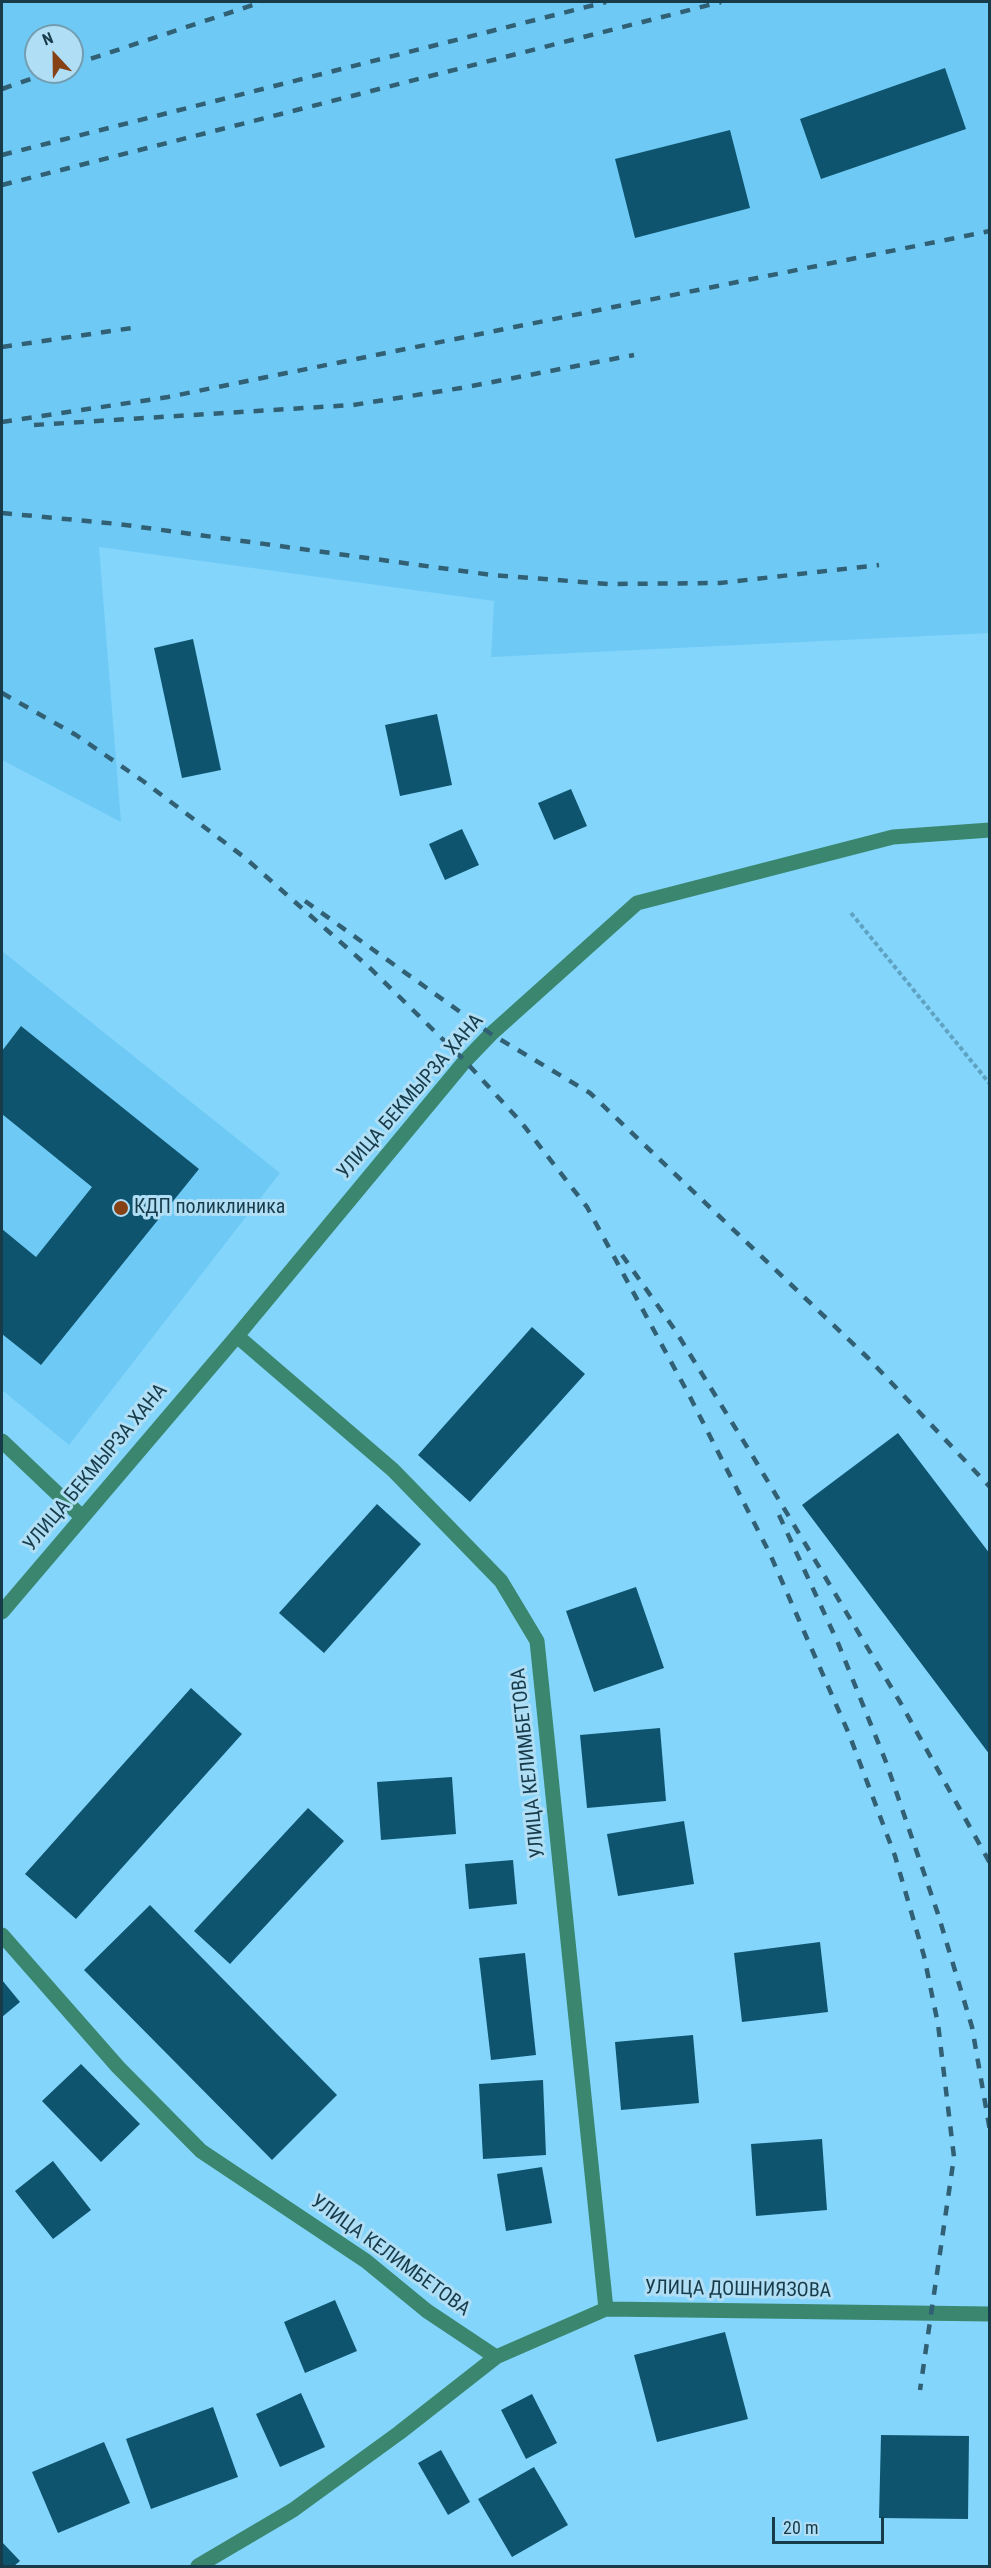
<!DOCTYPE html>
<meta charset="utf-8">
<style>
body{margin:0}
#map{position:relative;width:991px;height:2568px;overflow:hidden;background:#83d5fc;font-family:"Roboto Condensed",sans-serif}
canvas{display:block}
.frame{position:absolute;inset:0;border:3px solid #183b4a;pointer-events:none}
.north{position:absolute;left:24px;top:24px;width:60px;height:60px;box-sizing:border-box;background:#afdef5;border:2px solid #739db1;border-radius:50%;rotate:338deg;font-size:16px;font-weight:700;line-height:24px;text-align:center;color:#183b4a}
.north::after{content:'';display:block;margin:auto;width:21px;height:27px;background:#864214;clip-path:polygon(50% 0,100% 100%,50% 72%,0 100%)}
.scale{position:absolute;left:772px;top:2517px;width:112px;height:27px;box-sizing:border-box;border:3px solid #183b4a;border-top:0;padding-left:8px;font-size:18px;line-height:21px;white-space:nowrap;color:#183b4a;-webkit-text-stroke:4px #afdef5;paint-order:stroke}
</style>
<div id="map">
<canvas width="991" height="2568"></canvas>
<div class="frame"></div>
<div class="north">N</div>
<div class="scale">20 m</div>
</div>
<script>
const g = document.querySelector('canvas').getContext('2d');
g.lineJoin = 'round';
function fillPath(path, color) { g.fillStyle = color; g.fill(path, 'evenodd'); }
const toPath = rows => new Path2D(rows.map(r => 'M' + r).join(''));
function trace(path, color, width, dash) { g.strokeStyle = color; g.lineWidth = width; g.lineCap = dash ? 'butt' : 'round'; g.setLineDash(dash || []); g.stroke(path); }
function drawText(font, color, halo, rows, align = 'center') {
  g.font = font + ' "Roboto Condensed",sans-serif'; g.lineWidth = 6; g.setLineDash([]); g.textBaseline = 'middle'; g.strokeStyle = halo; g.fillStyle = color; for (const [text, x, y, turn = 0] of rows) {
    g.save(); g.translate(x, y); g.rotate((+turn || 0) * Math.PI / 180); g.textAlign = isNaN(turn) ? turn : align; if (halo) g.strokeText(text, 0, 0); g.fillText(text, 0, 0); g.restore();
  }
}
const built = toPath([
 [2,2,989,2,989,633,491,657,494,601,99,547,121,822,2,760],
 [36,36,72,36,72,72,36,72],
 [2,951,280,1173,69,1445,2,1390]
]);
const building = toPath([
 [945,68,966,129,821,179,800,119],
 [730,130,750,208,635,238,615,159],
 [193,639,221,770,182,778,154,648],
 [437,714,452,785,400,796,385,725],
 [571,789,587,826,554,840,538,803],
 [462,829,479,865,445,880,429,844],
 [21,1026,199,1169,41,1365,2,1334,2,1229,36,1257,92,1187,2,1114,2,1051],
 [532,1327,585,1374,470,1502,418,1455],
 [898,1433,990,1554,990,1755,802,1505],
 [377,1504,421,1544,324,1653,279,1613],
 [636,1587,664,1668,594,1692,566,1611],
 [191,1688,242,1734,76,1919,25,1874],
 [660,1728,666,1801,587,1808,580,1735],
 [452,1777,456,1834,381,1840,377,1782],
 [308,1808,344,1841,230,1964,194,1931],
 [684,1821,694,1884,618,1896,607,1834],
 [513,1860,517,1904,469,1909,465,1864],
 [150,1905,337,2095,272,2160,84,1970],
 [820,1942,828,2012,742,2022,734,1953],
 [525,1953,536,2055,491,2060,479,1958],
 [2,1980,20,2002,2,2017],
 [693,2035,699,2103,621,2110,615,2042],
 [81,2064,140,2124,101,2162,42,2101],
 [543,2080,546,2155,483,2159,479,2084],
 [822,2139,827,2210,756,2216,751,2144],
 [53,2161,91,2210,53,2239,15,2191],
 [542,2167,552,2223,506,2231,497,2174],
 [335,2300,357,2351,305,2373,284,2322],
 [725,2332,748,2419,657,2442,634,2355],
 [301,2393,325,2447,280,2467,256,2414],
 [532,2394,557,2443,526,2459,501,2410],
 [213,2407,238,2477,151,2509,126,2439],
 [881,2435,969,2436,968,2519,879,2518],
 [104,2442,130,2503,58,2533,32,2472],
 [441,2450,470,2502,448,2515,418,2463],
 [534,2467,568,2525,512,2557,478,2499],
 [2,2542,20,2561,14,2566,2,2566]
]);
const path = toPath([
 [851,913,990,1084]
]);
const minor = toPath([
 [237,1336,393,1470,501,1581,537,1641,606,2309],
 [2,1441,82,1517],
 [2,1612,237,1336,465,1061,491,1034,637,903,893,837,990,830],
 [2,1935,118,2067,201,2151,366,2261,427,2311,496,2357,399,2433,293,2510,198,2566],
 [496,2357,606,2309,990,2314]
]);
const rail = toPath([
 [72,65,262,2],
 [2,89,51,72],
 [2,155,606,2],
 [2,185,721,2],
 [2,347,132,328],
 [2,422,168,397,990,231],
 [34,425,353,405,461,388,634,355],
 [2,513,118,524,492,575,608,584,720,583,879,565],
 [2,693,76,735,143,781,244,857,371,969,465,1061,521,1122,587,1207,689,1395,770,1554,849,1734,895,1856,924,1956,938,2024,954,2157,920,2390],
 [305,901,491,1034,590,1093,868,1358,990,1487],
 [622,1255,675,1330,752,1455,900,1702,990,1863],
 [779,1515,838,1643,886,1762,938,1914,972,2027,990,2131]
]);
const markers = [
 [121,1208,8,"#864214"]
];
const streetNames = [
 ["УЛИЦА БЕКМЫРЗА ХАНА",411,1097,-49],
 ["УЛИЦА БЕКМЫРЗА ХАНА",96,1468,-50],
 ["УЛИЦА КЕЛИМБЕТОВА",529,1763,-96],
 ["УЛИЦА КЕЛИМБЕТОВА",390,2256,36],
 ["УЛИЦА ДОШНИЯЗОВА",738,2290,1]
];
const poiNames = [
 ["КДП поликлиника",134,1208]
];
fillPath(built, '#6ecaf5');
fillPath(building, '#0e546f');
trace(path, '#5fa2c1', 4, [4.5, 3]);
trace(minor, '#3a866e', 15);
trace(rail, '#315f73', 4.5, [10, 10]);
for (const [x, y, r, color] of markers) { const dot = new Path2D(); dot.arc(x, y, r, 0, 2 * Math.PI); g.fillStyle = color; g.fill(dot); trace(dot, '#afdef5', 2); }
drawText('20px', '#183b4a', '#afdef5', streetNames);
drawText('20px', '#183b4a', '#afdef5', poiNames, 'left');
</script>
